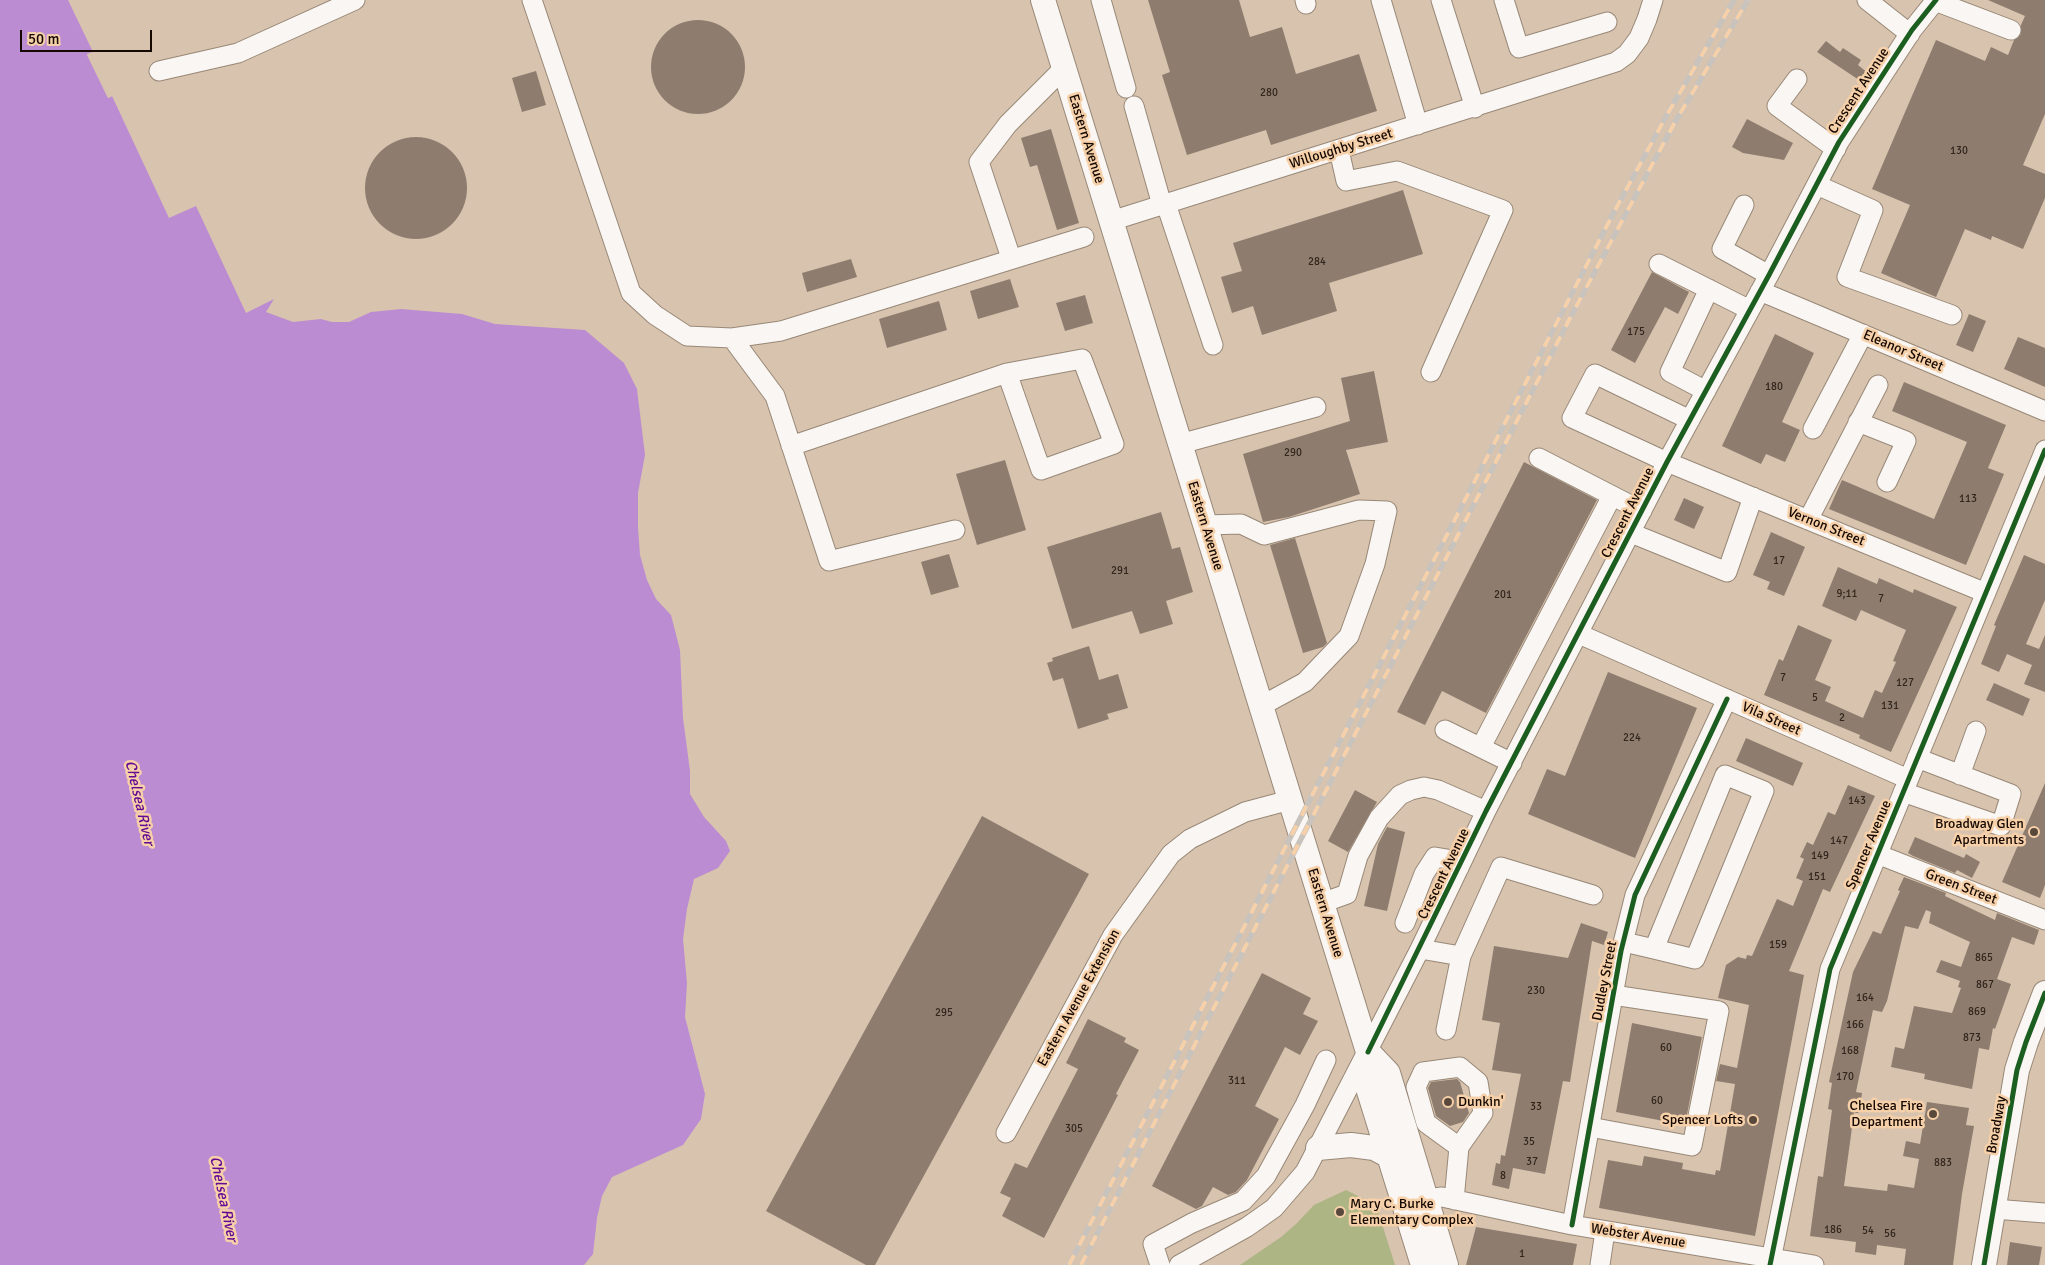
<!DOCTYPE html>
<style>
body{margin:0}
#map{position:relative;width:2045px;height:1265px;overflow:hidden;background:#d8c3ae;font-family:Signika,sans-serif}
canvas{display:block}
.scale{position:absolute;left:20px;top:30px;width:132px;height:22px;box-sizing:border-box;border:2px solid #140800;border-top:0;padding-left:6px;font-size:15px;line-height:18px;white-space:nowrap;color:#140800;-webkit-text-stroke:4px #f6d0a9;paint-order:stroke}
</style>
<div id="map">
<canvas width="2045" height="1265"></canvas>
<div class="scale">50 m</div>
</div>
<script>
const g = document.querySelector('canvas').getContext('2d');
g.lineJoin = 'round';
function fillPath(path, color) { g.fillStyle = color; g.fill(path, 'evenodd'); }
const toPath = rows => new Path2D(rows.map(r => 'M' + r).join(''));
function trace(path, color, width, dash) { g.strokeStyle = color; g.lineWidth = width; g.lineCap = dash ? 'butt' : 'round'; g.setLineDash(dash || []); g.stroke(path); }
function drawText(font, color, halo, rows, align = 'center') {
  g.font = font + ' Signika,sans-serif'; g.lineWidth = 5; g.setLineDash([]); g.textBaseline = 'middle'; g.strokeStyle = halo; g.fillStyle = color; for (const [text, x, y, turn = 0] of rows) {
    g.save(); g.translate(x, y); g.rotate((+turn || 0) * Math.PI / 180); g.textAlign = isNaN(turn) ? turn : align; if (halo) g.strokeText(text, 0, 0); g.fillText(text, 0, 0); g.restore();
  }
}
const green = toPath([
 [1346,1190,1376,1205,1395,1265,1240,1265,1281,1237,1296,1224,1314,1205]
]);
const water = toPath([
 [0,0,68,0,93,52,87,55,108,98,112,96,169,218,196,206,246,313,274,299,266,312,293,322,321,319,332,322,349,322,371,312,401,309,462,314,495,324,585,330,624,363,637,389,645,455,638,493,638,527,640,555,647,580,656,599,671,615,680,650,683,718,690,771,690,794,704,817,726,841,730,851,718,868,694,879,687,909,683,939,687,983,685,1017,705,1094,701,1119,683,1145,612,1177,602,1196,597,1218,593,1254,584,1265,0,1265]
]);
const pier = toPath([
 [95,51,95,54,90,56,109,95,115,95,108,98,87,54]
]);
const building = toPath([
 [1148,0,1239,0,1250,37,1282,27,1296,74,1359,54,1377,111,1271,145,1266,130,1187,155,1162,75,1170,72],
 [1988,0,2045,0,2045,114,2023,165,2045,174,2045,198,2023,249,1992,236,1991,240,1965,229,1936,297,1881,273,1910,205,1872,189,1936,40,1985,61,1991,47,2008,55,2014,40,2021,34,2021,25,2025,16],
 '651 67a47 47 0 1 1 94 0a47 47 0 1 1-94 0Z',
 [1826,41,1840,52,1843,48,1861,60,1858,65,1869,74,1862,82,1817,52],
 [536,71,546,105,522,112,512,78],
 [1747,119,1793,143,1784,160,1743,153,1732,147],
 [1051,129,1079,223,1057,230,1037,165,1030,167,1021,138],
 '365 188a51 51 0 1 1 102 0a51 51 0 1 1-102 0Z',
 [1403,190,1423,254,1329,283,1337,311,1262,335,1253,306,1232,313,1221,277,1242,271,1233,243],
 [851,259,857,277,807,292,802,273],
 [1652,272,1689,292,1678,314,1665,307,1635,363,1611,350],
 [1010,279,1019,307,978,319,970,291],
 [1085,295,1093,323,1065,331,1056,303],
 [939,301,947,330,887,348,879,319],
 [1969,314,1986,321,1973,352,1956,345],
 [1775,334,1814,353,1782,422,1800,430,1785,462,1766,454,1761,464,1722,446],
 [2018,337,2045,348,2045,387,2004,369],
 [1374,371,1388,442,1346,450,1360,494,1289,517,1263,522,1243,454,1350,421,1341,378],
 [1904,382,2006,425,1988,468,2004,474,1966,565,1829,509,1842,480,1934,519,1967,442,1892,411],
 [1005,460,1026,530,977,545,956,474],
 [1524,462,1597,500,1486,713,1442,691,1425,725,1397,712],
 [1684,498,1704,507,1694,529,1674,520],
 [1161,512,1172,549,1180,547,1193,592,1166,601,1173,624,1140,634,1132,611,1072,629,1047,547],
 [1771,532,1805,547,1784,596,1767,589,1770,582,1753,575],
 [1295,538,1327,643,1323,647,1303,653,1270,545],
 [949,554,959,587,931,595,921,562],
 [2024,555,2045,564,2045,600,2026,644,2039,649,2045,635,2045,692,2024,684,2032,665,2007,654,1999,672,1981,664,1996,626,1994,625],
 [1838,567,1877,584,1879,578,1913,593,1914,589,1957,607,1891,752,1859,738,1860,735,1764,695,1779,659,1783,661,1798,625,1832,640,1815,680,1831,687,1825,701,1863,718,1875,690,1882,693,1896,662,1893,661,1906,630,1861,610,1856,621,1822,606],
 [1089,646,1099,680,1118,674,1128,708,1107,714,1109,719,1078,729,1063,678,1053,681,1047,663,1053,661,1052,658],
 [1608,672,1697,708,1635,858,1528,814,1547,769,1565,776],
 [1994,683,2030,699,2023,716,1986,700],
 [1746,738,1803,763,1793,786,1736,761],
 [2045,783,2045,885,2040,898,2002,882],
 [1848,785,1875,796,1830,892,1823,889,1789,971,1804,975,1755,1236,1599,1208,1608,1160,1642,1166,1644,1156,1683,1163,1682,1169,1715,1175,1716,1170,1720,1171,1735,1084,1716,1081,1720,1064,1737,1068,1749,1005,1718,998,1726,965,1738,957,1746,959,1747,955,1752,956,1777,899,1793,906,1803,881,1796,878,1804,859,1800,857,1807,842,1813,845,1828,812,1835,815],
 [1355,790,1377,802,1348,852,1328,841],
 [982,816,1089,874,875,1265,866,1265,766,1211],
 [1387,827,1405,832,1387,911,1364,906,1378,844],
 [1915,837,1964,858,1966,854,1980,862,1972,878,1957,870,1955,873,1913,856,1908,853],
 [1904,877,1946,893,1945,896,1995,920,1997,913,2039,930,2034,945,2012,937,1997,979,2011,984,1995,1029,1993,1028,1989,1050,1979,1048,1972,1089,1924,1079,1925,1074,1891,1067,1895,1047,1904,1049,1914,1006,1952,1013,1961,988,1958,987,1960,981,1936,972,1941,960,1961,967,1970,942,1929,923,1931,912,1926,910,1918,929,1905,926,1887,1001,1882,1012,1873,1010,1856,1092,1862,1093,1859,1113,1854,1113,1844,1186,1887,1191,1888,1184,1914,1188,1919,1159,1903,1156,1906,1141,1920,1144,1927,1102,1969,1108,1966,1125,1974,1126,1962,1194,1953,1265,1904,1265,1906,1249,1877,1245,1876,1255,1855,1252,1856,1242,1810,1236,1818,1176,1823,1177,1832,1110,1828,1109,1832,1083,1829,1082,1853,972,1873,931,1881,934,1900,891,1898,890],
 [1581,923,1608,932,1604,945,1592,941,1570,1082,1563,1081,1545,1174,1513,1168,1509,1189,1492,1185,1496,1163,1500,1164,1501,1155,1505,1156,1521,1074,1492,1070,1500,1023,1482,1020,1494,946,1568,958],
 [1262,973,1311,998,1303,1014,1318,1021,1300,1055,1285,1047,1255,1106,1279,1119,1247,1180,1236,1192,1228,1195,1213,1187,1202,1206,1196,1209,1152,1186],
 [1088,1019,1126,1038,1124,1042,1139,1050,1116,1094,1118,1095,1044,1238,1002,1216,1011,1198,1000,1193,1015,1163,1027,1168,1078,1069,1066,1063],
 [1632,1023,1702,1037,1685,1125,1616,1112],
 [1457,1079,1460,1082,1469,1113,1463,1122,1450,1126,1436,1116,1428,1088,1431,1082],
 [1476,1227,1577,1244,1573,1265,1466,1265],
 [2010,1242,2042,1247,2039,1265,2007,1265]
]);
const minor = toPath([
 [532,0,631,293,655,315,687,336,732,338,781,331,1084,237],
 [1101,0,1126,88],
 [1305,0,1306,4],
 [1381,0,1418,125],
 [1441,0,1475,108],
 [1504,0,1519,48,1607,22],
 [1867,0,1910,34],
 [1935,1,2011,30],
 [159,71,238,53,355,0],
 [1797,79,1777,106,1836,149],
 [1134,106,1162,205],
 [1339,150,1346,181,1397,171,1503,210,1431,372],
 [1817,185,1873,210,1847,277,1952,315],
 [1166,204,1213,345],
 [1744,205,1722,249,1769,275],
 [1111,221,1616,62,1627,54,1639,38,1647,19,1653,0],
 [1011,258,979,162,1008,124,1064,68],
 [1659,264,1750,310],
 [1760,291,2045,411],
 [732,338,775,396,829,561,955,530],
 [1706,391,1670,372,1709,289],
 [1690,420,1595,374,1572,418,1667,462,1986,593],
 [1858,422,1906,441,1887,482],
 [1813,429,1863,334],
 [1180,444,1316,407],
 [791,446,1007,373,1041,470,1114,444,1082,359,1007,373],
 [1539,458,1642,511],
 [1808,520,1878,385],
 [1205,525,1241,524,1264,535,1359,510,1387,511,1375,564,1349,636,1305,682,1261,706],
 [1631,533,1727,572,1753,497],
 [1579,634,1908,779],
 [1445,730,1512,763],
 [1481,747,1612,496],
 [1960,775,1976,731],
 [1903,792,2001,826,2011,794,1917,758],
 [1877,854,2045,920],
 [1322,903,1347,894,1358,856,1379,818,1400,795,1411,790,1424,787,1438,790,1486,811],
 [1405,923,1424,874,1435,857,1447,859,1459,868],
 [1624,942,1654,949,1695,959,1764,791,1725,775,1654,949],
 [1420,949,1461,956,1446,1030],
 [1461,956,1501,867,1593,895],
 [1590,1127,1692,1146,1719,1011,1613,995],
 [1006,1133,1113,935,1171,854,1190,839,1245,812,1290,800],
 [1454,1200,1459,1147,1483,1113,1478,1082,1460,1067,1423,1072,1416,1087,1426,1123,1459,1147],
 [1415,1202,1426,1199,1442,1197,1572,1225,1814,1265],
 [1994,1209,2045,1213],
 [1572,1225,1621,951,1635,895,1727,699],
 [1160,1265,1153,1244,1192,1223,1243,1201,1266,1176,1305,1105,1326,1060],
 [1179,1265,1247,1227,1274,1208,1305,1172,1420,949,1486,811,1667,462,1769,275,1839,142,1912,30,1936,0],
 [1600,1265,1605,1231],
 [1770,1265,1830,969,2045,450]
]);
const major = toPath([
 [1043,0,1368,1052,1367,1085,1423,1265],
 [1368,1052,1388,1073,1446,1265],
 [1318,1148,1351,1145,1374,1148,1389,1156],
 [1984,1265,2017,1070,2026,1042,2045,993]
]);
const rail = toPath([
 [1069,1265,1614,212,1668,113,1734,0],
 [1081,1265,1569,320,1675,122,1748,0]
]);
const cycleway = toPath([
 [1368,1052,1486,811,1667,462,1769,275,1839,142,1912,30,1936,0],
 [1572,1225,1621,951,1635,895,1727,699],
 [1770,1265,1830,969,2045,450],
 [1984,1265,2017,1070,2026,1042,2045,993]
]);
const markers = [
 [2034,832,5,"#59493d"],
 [1448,1102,5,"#59493d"],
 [1933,1114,5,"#59493d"],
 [1753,1120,5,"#59493d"],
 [1340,1212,5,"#59493d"]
];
const numberNames = [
 ["280",1269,93],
 ["130",1959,151],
 ["284",1317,262],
 ["175",1636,332],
 ["180",1774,387],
 ["290",1293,453],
 ["113",1968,499],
 ["17",1779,561],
 ["291",1120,571],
 ["9;11",1847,594],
 ["201",1503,595],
 ["7",1881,599],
 ["7",1783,678],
 ["127",1905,683],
 ["5",1815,698],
 ["131",1890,706],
 ["2",1842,718],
 ["224",1632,738],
 ["143",1857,801],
 ["147",1839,841],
 ["149",1820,856],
 ["151",1817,877],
 ["159",1778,945],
 ["865",1984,958],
 ["867",1985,985],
 ["230",1536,991],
 ["164",1865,998],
 ["869",1977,1012],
 ["295",944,1013],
 ["166",1855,1025],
 ["873",1972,1038],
 ["60",1666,1048],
 ["168",1850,1051],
 ["170",1845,1077],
 ["311",1237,1081],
 ["60",1657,1101],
 ["33",1536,1107],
 ["305",1074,1129],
 ["35",1529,1142],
 ["37",1532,1162],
 ["883",1943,1163],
 ["8",1503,1176],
 ["186",1833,1230],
 ["54",1868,1231],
 ["56",1890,1234],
 ["1",1522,1254]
];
const streetNames = [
 ["Crescent Avenue",1859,91,-57],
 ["Eastern Avenue",1086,139,73],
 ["Willoughby Street",1341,149,-17],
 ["Eleanor Street",1903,351,23],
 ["Crescent Avenue",1628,513,-63],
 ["Eastern Avenue",1205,526,73],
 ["Vernon Street",1826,527,22],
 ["Vila Street",1771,719,24],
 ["Spencer Avenue",1869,845,-67],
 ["Crescent Avenue",1444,874,-64],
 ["Green Street",1961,887,21],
 ["Eastern Avenue",1325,913,73],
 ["Dudley Street",1605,981,-79],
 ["Eastern Avenue Extension",1079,998,-61],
 ["Broadway",1997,1125,-80],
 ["Webster Avenue",1638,1236,9]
];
const poiNames = [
 ["Broadway Glen",2024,824],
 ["Apartments",2024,840],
 ["Dunkin'",1458,1102,"left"],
 ["Chelsea Fire",1923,1106],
 ["Department",1923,1122],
 ["Spencer Lofts",1743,1120],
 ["Mary C. Burke",1350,1204,"left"],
 ["Elementary Complex",1350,1220,"left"]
];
const waterNames = [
 ["Chelsea River",139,803,77],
 ["Chelsea River",223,1199,78]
];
fillPath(green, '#aeb585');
fillPath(water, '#bc8cd2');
fillPath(pier, '#d8c3ae');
fillPath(building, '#8e7d6f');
trace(minor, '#988877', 21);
trace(major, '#988877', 26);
trace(minor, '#f9f6f3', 19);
trace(major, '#f9f6f3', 24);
trace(rail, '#c9c3bd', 5.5);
trace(rail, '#f6d0a9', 4, [11]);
trace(cycleway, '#1b5e20', 5);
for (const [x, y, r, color] of markers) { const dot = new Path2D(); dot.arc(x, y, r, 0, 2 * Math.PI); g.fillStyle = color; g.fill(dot); trace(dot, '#f6d0a9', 2); }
drawText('11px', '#32251c', null, numberNames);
drawText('14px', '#140800', '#f6d0a9', streetNames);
drawText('14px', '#140800', '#f6d0a9', poiNames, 'right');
drawText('italic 15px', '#630993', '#f6d0a9', waterNames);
</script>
